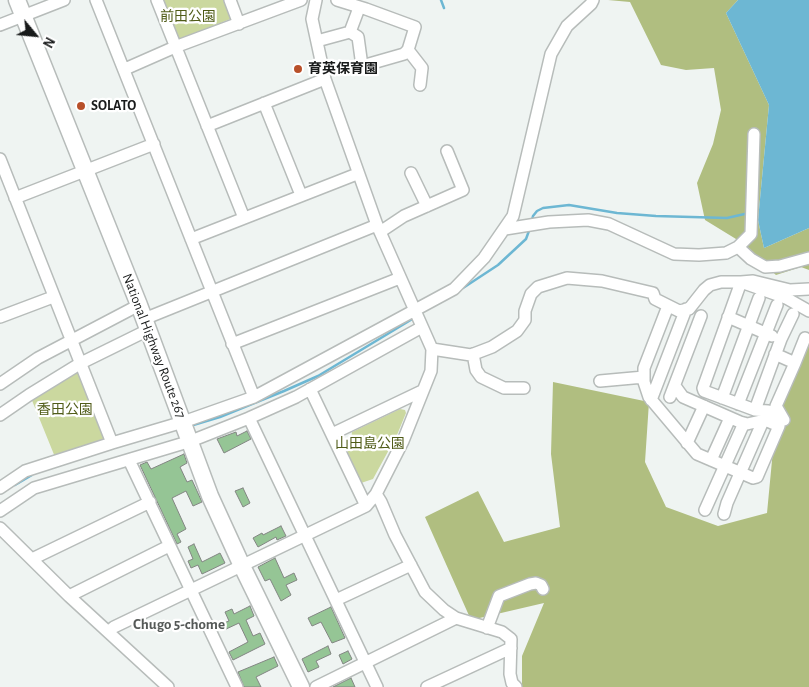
<!DOCTYPE html>
<meta charset="utf-8">
<style>
body{margin:0}
#map{position:relative;width:809px;height:687px;overflow:hidden;background:#eff4f2;font-family:"Alegreya Sans",sans-serif}
canvas{display:block}
.north{position:absolute;left:10px;top:10px;width:50px;height:50px;-webkit-text-stroke:4px #fff;paint-order:stroke;rotate:118deg;font-size:14px;font-weight:700;line-height:20px;text-align:center;color:#181a1a}
.north::after{content:'';display:block;margin:auto;width:18px;height:22px;background:#181a1a;clip-path:polygon(50% 0,100% 100%,50% 72%,0 100%)}
</style>
<div id="map">
<canvas width="809" height="687"></canvas>
<div class="north">N</div>
</div>
<script>
const g = document.querySelector('canvas').getContext('2d');
g.lineJoin = 'round';
function fillPath(path, color) { g.fillStyle = color; g.fill(path, 'evenodd'); }
const toPath = rows => new Path2D(rows.map(r => 'M' + r).join(''));
function trace(path, color, width, dash) { g.strokeStyle = color; g.lineWidth = width; g.lineCap = dash ? 'butt' : 'round'; g.setLineDash(dash || []); g.stroke(path); }
function drawText(font, color, halo, rows, align = 'center') {
  g.font = font + ' "Alegreya Sans","Noto Sans JP",sans-serif'; g.lineWidth = 4.5; g.setLineDash([]); g.textBaseline = 'middle'; g.strokeStyle = halo; g.fillStyle = color; for (const [text, x, y, turn = 0] of rows) {
    g.save(); g.translate(x, y); g.rotate((+turn || 0) * Math.PI / 180); g.textAlign = isNaN(turn) ? turn : align; if (halo) g.strokeText(text, 0, 0); g.fillText(text, 0, 0); g.restore();
  }
}
const green = toPath([
 [163,0,225,0,233,18,178,40],
 [79,370,106,441,55,457,31,398],
 [400,409,405,410,406,413,397,435,373,479,361,483,344,448,351,442,352,432]
]);
const forest = toPath([
 [608,0,738,0,726,13,769,105,758,220,764,248,809,228,809,270,801,267,776,275,736,239,705,220,697,183,713,144,721,110,714,68,686,70,661,65,630,2],
 [809,333,809,687,522,687,522,656,544,603,471,620,425,517,478,491,504,542,560,527,551,454,553,382,649,402,645,462,666,507,718,526,767,513,775,429]
]);
const water = toPath([
 [738,0,809,0,809,228,764,248,758,220,769,105,726,13]
]);
const stream = toPath([
 [441,0,444,8],
 [532,220,533,216,537,211,543,208,569,205,617,213,656,216,727,218,749,213],
 [463,288,498,265,526,239,530,228],
 [190,426,220,417,284,391,318,376,414,318],
 [15,485,32,475]
]);
const building = toPath([
 [247,431,251,439,224,453,217,439,236,432,237,436,247,431],
 [184,454,187,463,180,467,187,482,192,480,202,502,193,506,186,491,172,498,186,529,177,534,181,542,177,544,140,465,147,462,151,469,184,454],
 [243,488,250,503,243,507,235,491,243,488],
 [281,526,286,536,277,540,276,537,258,547,253,538,262,533,263,535,281,526],
 [194,544,202,562,220,553,225,563,202,574,198,565,191,568,188,561,193,559,188,547,194,544],
 [275,558,284,578,294,573,297,580,286,585,291,595,281,601,270,579,265,581,258,567,275,558],
 [250,606,254,616,246,620,253,636,260,633,265,644,233,660,229,652,248,642,239,623,224,630,221,624,229,621,225,612,232,609,234,614,250,606],
 [331,607,345,638,332,643,321,622,312,626,308,618,331,607],
 [328,646,331,654,316,661,319,667,308,672,302,659,328,646],
 [348,651,352,659,343,664,339,655,348,651],
 [274,657,278,666,256,677,261,687,244,687,238,672,274,657],
 [351,678,355,687,333,687,351,678]
]);
const minor = toPath([
 [96,0,254,397],
 [157,0,244,218],
 [230,0,239,24],
 [337,0,366,9,415,27,408,50,404,54,362,66,358,37,350,32,359,8],
 [0,25,64,0],
 [317,41,350,32],
 [408,50,422,68,420,85],
 [125,69,175,47,301,0],
 [264,103,301,195],
 [207,126,325,79],
 [0,159,112,443],
 [411,173,427,206],
 [15,198,154,144],
 [505,229,549,222,588,220,609,224,674,254,699,255,726,253,738,247,751,259,765,267,780,266,809,258],
 [380,232,404,216,463,190,447,151],
 [191,239,357,174],
 [738,247,751,234,754,134],
 [668,306,644,368,644,382,649,397,697,454,753,478,757,477,779,426],
 [0,317,53,297],
 [728,317,772,336],
 [144,319,377,225],
 [232,344,400,278],
 [432,349,471,355,492,347,517,331,525,320,525,311,531,294,538,287,567,278,602,281,653,293,655,299,679,311,689,309,704,290,710,285,721,282,741,282,786,298,809,311],
 [473,354,476,370,481,377,504,388,524,388],
 [775,354,795,363,805,338],
 [600,381,644,377],
 [0,384,38,358,139,305],
 [675,386,683,397,740,422,747,424,765,420,779,426,776,417,768,411,755,410,704,391,703,388,741,282,753,281,790,290,809,289],
 [310,389,366,506],
 [670,397,701,316],
 [722,398,759,298],
 [651,400,686,309],
 [738,404,777,305],
 [755,410,781,339,793,314],
 [0,415,29,395,81,363,148,330],
 [249,418,377,687],
 [784,420,776,406,795,363],
 [332,434,422,391],
 [687,443,704,406],
 [129,460,237,687],
 [711,460,730,418],
 [0,488,25,471,112,443,183,422,254,397,454,289,484,258,513,216,551,54,567,26,591,4,593,0],
 [376,494,381,502,395,535,425,592,444,610,456,618,502,632,511,639,510,674,512,683,516,687],
 [705,510,744,423],
 [0,511,34,488,191,441,249,418,296,397,422,327],
 [724,514,727,503,763,421],
 [0,528,69,596,168,687],
 [32,559,150,502],
 [69,596,169,546],
 [336,600,411,565],
 [487,628,499,596,530,584,536,583,541,585,543,589],
 [109,631,114,627,366,506,376,494,403,441,431,371,432,349,377,225,325,79,312,19,316,0],
 [316,687,456,618],
 [427,687,511,648]
]);
const highway = toPath([
 [17,0,139,305,210,496,242,566,301,687]
]);
const markers = [
 [298,69,5,"#b8502a"],
 [81,106,5,"#b8502a"]
];
const parkNames = [
 ["前田公園",188,17],
 ["香田公園",65,410],
 ["山田島公園",370,444]
];
const poiNames = [
 ["育英保育園",308,69],
 ["SOLATO",91,106]
];
const streetNames = [
 ["National Highway Route 267",154,346,69]
];
const neighbourhoodNames = [
 ["Chugo 5-chome",179,624]
];
fillPath(green, '#cbd89f');
fillPath(forest, '#b0be80');
fillPath(water, '#6db7d3');
trace(stream, '#6db7d3', 2.5);
fillPath(building, '#95c595');
trace(building, '#828582', 1);
trace(minor, '#b7bcba', 14);
trace(highway, '#b7bcba', 19);
trace(minor, '#fff', 11);
trace(highway, '#fff', 16);
for (const [x, y, r, color] of markers) { const dot = new Path2D(); dot.arc(x, y, r, 0, 2 * Math.PI); g.fillStyle = color; g.fill(dot); trace(dot, '#fff', 2); }
drawText('14px', '#505c18', '#fff', parkNames);
drawText('bold 14px', '#181a1a', '#fff', poiNames, 'left');
drawText('14px', '#181a1a', '#fff', streetNames);
drawText('bold 15px', '#555957', '#fff', neighbourhoodNames);
</script>
